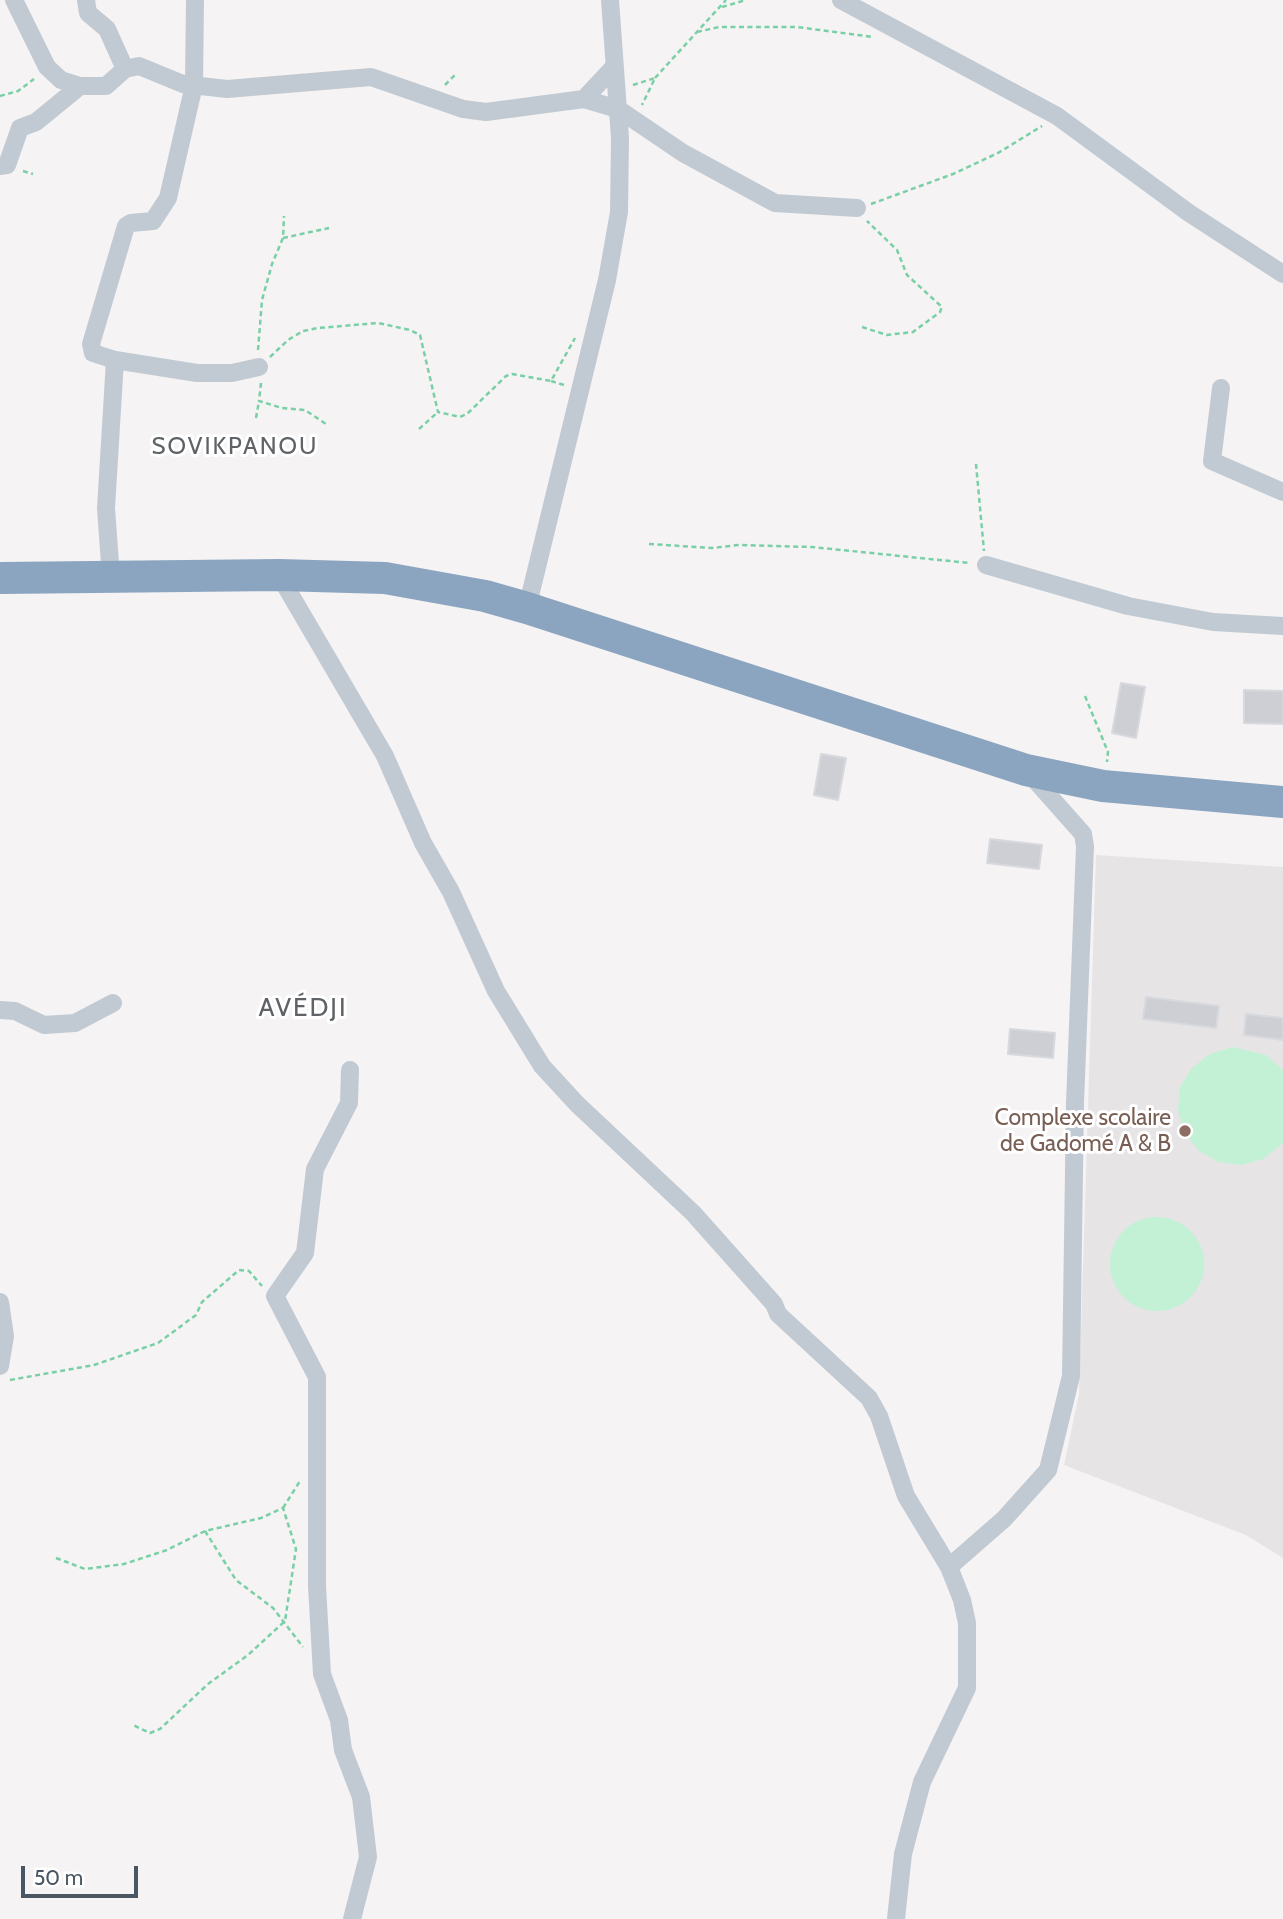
<!DOCTYPE html>
<meta charset="utf-8">
<style>
body{margin:0}
#map{position:relative;width:1283px;height:1919px;overflow:hidden;background:#f5f3f3;font-family:Cabin,sans-serif}
canvas{display:block}
.scale{position:absolute;left:21px;top:1866px;width:117px;height:32px;box-sizing:border-box;border:4px solid #4a5661;border-top:0;padding-left:9px;font-size:21px;line-height:24px;white-space:nowrap;color:#4a5661;-webkit-text-stroke:5px #fff;paint-order:stroke}
</style>
<div id="map">
<canvas width="1283" height="1919"></canvas>
<div class="scale">50 m</div>
</div>
<script>
const g = document.querySelector('canvas').getContext('2d');
g.lineJoin = 'round';
function fillPath(path, color) { g.fillStyle = color; g.fill(path, 'evenodd'); }
const toPath = rows => new Path2D(rows.map(r => 'M' + r).join(''));
function trace(path, color, width, dash) { g.strokeStyle = color; g.lineWidth = width; g.lineCap = dash ? 'butt' : 'round'; g.setLineDash(dash || []); g.stroke(path); }
function drawText(font, color, halo, rows, align = 'center') {
  g.font = font + ' Cabin,sans-serif'; g.lineWidth = 6; g.setLineDash([]); g.textBaseline = 'middle'; g.strokeStyle = halo; g.fillStyle = color; for (const [text, x, y, turn = 0] of rows) {
    g.save(); g.translate(x, y); g.rotate((+turn || 0) * Math.PI / 180); g.textAlign = isNaN(turn) ? turn : align; if (halo) g.strokeText(text, 0, 0); g.fillText(text, 0, 0); g.restore();
  }
}
const education = toPath([
 [1096,855,1283,867,1283,1558,1246,1535,1064,1465,1079,1394]
]);
const green = toPath([
 [1233,1047,1266,1055,1283,1070,1283,1143,1263,1159,1241,1165,1218,1162,1198,1150,1184,1132,1178,1110,1180,1087,1192,1068,1210,1054],
 '1110 1264a47 47 0 1 1 94 0a47 47 0 1 1-94 0Z'
]);
const building = toPath([
 [1121,683,1145,687,1136,738,1112,733,1121,683],
 [1244,690,1283,691,1283,724,1244,723,1244,690],
 [821,754,846,758,838,800,814,795,821,754],
 [990,839,1042,845,1039,869,987,863,990,839],
 [1146,997,1219,1006,1216,1028,1143,1019,1146,997],
 [1246,1014,1283,1018,1283,1040,1244,1035,1246,1014],
 [1010,1029,1055,1033,1053,1058,1008,1054,1010,1029]
]);
const path = toPath([
 [722,7,746,0],
 [697,32,719,27,797,27,873,37],
 [655,78,726,0],
 [445,85,457,73],
 [633,85,655,78,642,105],
 [0,96,18,91,34,79],
 [23,171,33,174],
 [871,204,953,174,998,153,1042,126],
 [283,238,329,228],
 [862,327,887,335,913,332,940,312,942,307,907,275,897,250,867,221],
 [258,350,262,300,272,264,283,238,284,216],
 [270,357,288,340,303,331,318,328,378,323,410,330,420,335,438,412,460,417,467,414,506,376,512,374,551,381,575,338],
 [551,381,564,385],
 [261,383,259,401,282,408,305,410,326,424],
 [256,418,259,401],
 [419,429,438,412],
 [976,464,984,551],
 [649,544,712,548,738,545,812,547,969,563],
 [1085,696,1108,752,1107,762],
 [10,1380,94,1365,158,1343,196,1315,202,1302,239,1270,249,1271,262,1286],
 [283,1508,300,1481],
 [205,1531,236,1580,273,1608,303,1647],
 [56,1558,85,1569,124,1564,167,1550,205,1531,261,1518,283,1508,296,1549,285,1621,248,1655,208,1684,160,1729,150,1733,133,1725]
]);
const street = toPath([
 [86,0,88,13,107,29,125,69],
 [841,0,1057,116,1189,213,1283,274],
 [80,86,106,86,125,69,139,66,183,84,227,89,371,77,463,109,486,112,584,99,618,109,683,153,775,203,857,208],
 [584,99,613,68],
 [0,166,7,165,20,128,36,122,80,86,61,80,47,67,14,0],
 [115,360,197,373,232,373,259,367],
 [1221,388,1212,461,1283,492],
 [986,565,1128,606,1213,622,1283,626],
 [279,575,385,756,423,843,451,892,496,991,542,1066,577,1104,693,1213,774,1304,778,1314,869,1398,879,1416,906,1496,949,1567,962,1600,967,1623,967,1688,922,1782,903,1854,896,1919],
 [111,578,106,508,115,360,93,353,91,344,126,226,131,223,153,221,168,198,194,85,195,0],
 [527,608,607,280,619,212,620,138,610,0],
 [0,1010,15,1011,44,1025,75,1023,113,1003],
 [350,1070,349,1103,315,1169,305,1253,275,1296,317,1377,317,1586,322,1674,339,1720,343,1750,361,1797,368,1857,352,1919],
 [0,1302,5,1336,0,1366],
 [949,1567,1004,1519,1048,1470,1071,1376,1075,1103,1085,846,1083,834,1028,772]
]);
const highway = toPath([
 [0,578,279,575,385,578,485,596,527,608,1026,770,1103,786,1283,802]
]);
const markers = [
 [1185,1131,7,"#8d6e63"]
];
const educationNames = [
 ["Complexe scolaire",1171,1118],
 ["de Gadomé A & B",1171,1144]
];
const neighbourhoodNames = [
 ["SOVIKPANOU",235,447]
];
const quarterNames = [
 ["AVÉDJI",303,1008]
];
fillPath(education, '#e6e4e5');
fillPath(green, '#c3f1d5');
fillPath(building, '#cdcfd5');
trace(building, '#d7d9de', 2);
trace(path, '#7ad0a6', 2.5, [5, 3.5]);
trace(street, '#c1cad2', 18);
trace(highway, '#8ba5c1', 32);
for (const [x, y, r, color] of markers) { const dot = new Path2D(); dot.arc(x, y, r, 0, 2 * Math.PI); g.fillStyle = color; g.fill(dot); trace(dot, '#fff', 2.5); }
drawText('23px', '#785e54', '#fff', educationNames, 'right');
g.letterSpacing = '2px';
drawText('24px', '#5f6368', '#fff', neighbourhoodNames);
g.letterSpacing = '0px';
g.letterSpacing = '2px';
drawText('26px', '#5f6368', '#fff', quarterNames);
g.letterSpacing = '0px';
</script>
